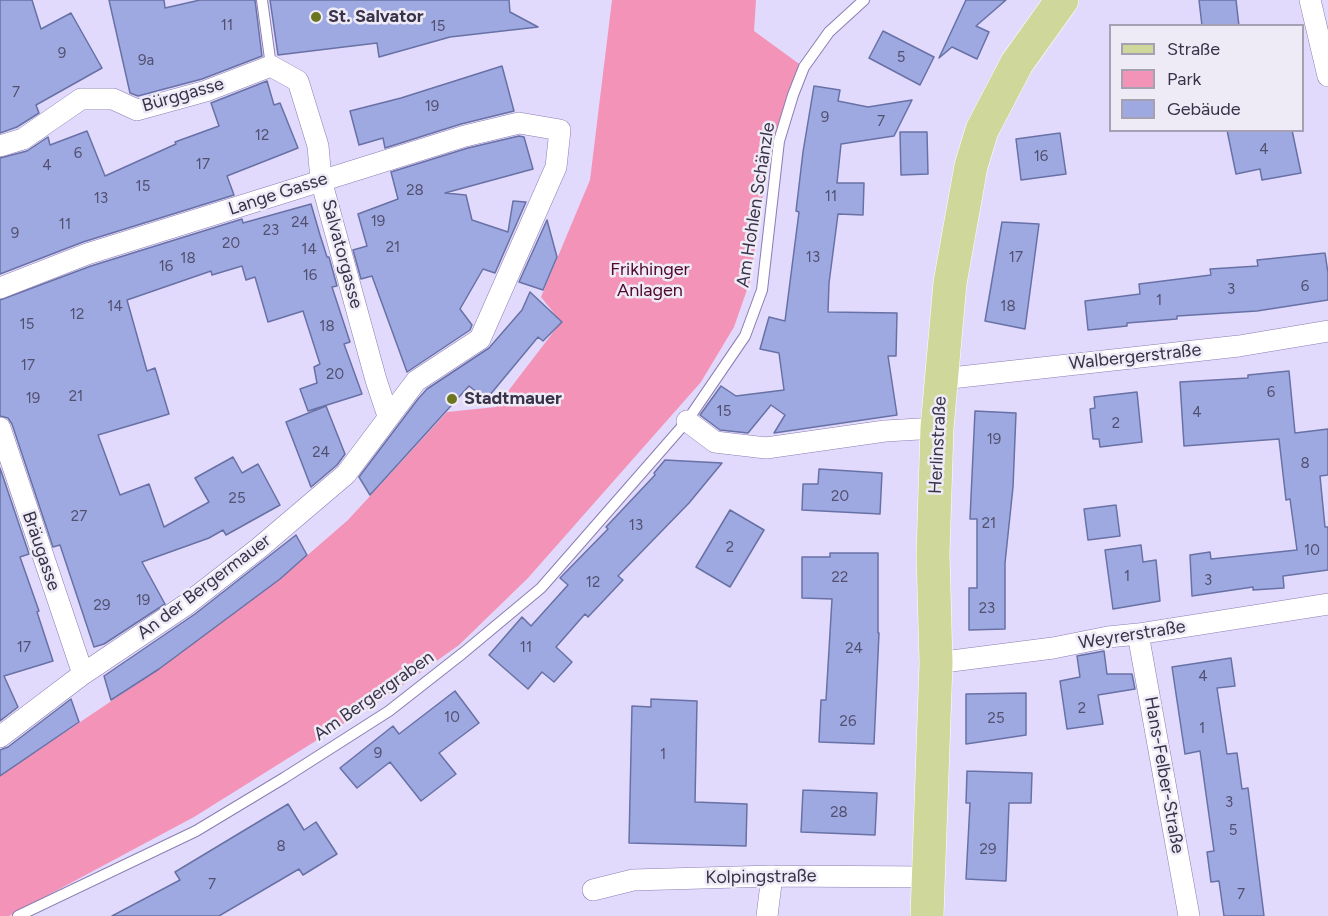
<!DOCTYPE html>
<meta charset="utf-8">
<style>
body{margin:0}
#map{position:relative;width:1328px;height:916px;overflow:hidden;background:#e2dafd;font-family:Figtree,sans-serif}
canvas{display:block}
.legend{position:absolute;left:1109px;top:24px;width:195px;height:108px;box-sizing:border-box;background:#eeebf7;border:2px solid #a6a1b2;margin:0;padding:8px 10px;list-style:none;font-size:18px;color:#39334a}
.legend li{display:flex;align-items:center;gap:12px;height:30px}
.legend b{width:30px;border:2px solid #a6a1b2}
</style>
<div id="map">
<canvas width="1328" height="916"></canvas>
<ul class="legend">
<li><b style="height:8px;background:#cfd79b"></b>Straße</li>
<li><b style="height:16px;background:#f393b7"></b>Park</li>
<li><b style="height:16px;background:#9fa9e1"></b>Gebäude</li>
</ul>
</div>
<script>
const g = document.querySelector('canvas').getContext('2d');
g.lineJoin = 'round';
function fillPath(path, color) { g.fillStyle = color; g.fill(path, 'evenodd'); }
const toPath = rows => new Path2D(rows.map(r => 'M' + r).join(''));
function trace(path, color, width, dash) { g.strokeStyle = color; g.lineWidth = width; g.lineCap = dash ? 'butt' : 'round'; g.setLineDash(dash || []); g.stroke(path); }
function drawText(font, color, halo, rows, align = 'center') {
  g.font = font + ' Figtree,sans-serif'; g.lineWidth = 5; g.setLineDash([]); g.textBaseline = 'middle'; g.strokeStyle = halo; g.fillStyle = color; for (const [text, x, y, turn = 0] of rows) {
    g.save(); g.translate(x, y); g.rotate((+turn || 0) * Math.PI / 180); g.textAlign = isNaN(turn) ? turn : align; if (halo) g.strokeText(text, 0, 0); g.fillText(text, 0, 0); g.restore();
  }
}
const green = toPath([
 [612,0,756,0,754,31,802,66,790,101,771,141,750,281,734,327,701,382,528,578,459,645,386,697,194,817,9,916,0,916,0,776,159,669,280,579,348,520,447,412,496,407,561,322,541,297,590,180]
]);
const building = toPath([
 [0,0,32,0,41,29,71,13,102,68,36,105,39,113,17,127,0,133,0,0],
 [109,0,164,0,165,8,200,0,255,0,262,56,202,79,138,96,130,93,109,0],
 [270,0,509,0,510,12,538,27,450,37,379,57,377,43,278,55,270,0],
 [966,0,1006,0,976,26,989,32,977,59,952,47,939,58,966,0],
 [1199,0,1236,0,1239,26,1202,26,1199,0],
 [883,31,934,57,920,85,869,58,883,31],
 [502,66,514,111,461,124,385,148,383,138,359,145,350,111,401,98,502,66],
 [267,81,274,105,280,103,298,148,227,176,234,195,83,242,0,274,0,158,27,151,48,137,50,145,87,131,105,176,176,144,175,142,219,126,211,103,267,81],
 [814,86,840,90,838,101,868,107,912,100,894,136,841,144,837,183,864,183,863,215,838,214,829,283,828,312,897,313,896,356,888,356,897,415,774,433,785,415,771,405,748,433,720,430,700,415,721,386,736,396,784,390,779,353,760,349,769,317,785,321,799,212,796,211,803,152,814,86],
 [1227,130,1292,130,1301,173,1262,180,1260,169,1236,174,1227,130],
 [900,132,927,132,928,174,901,175,900,132],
 [1060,133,1066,174,1021,180,1016,139,1060,133],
 [519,136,524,137,533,169,445,193,466,195,472,220,508,232,513,201,526,202,495,273,483,269,460,309,472,325,470,330,407,372,372,276,361,279,353,250,367,246,358,214,398,199,391,172,468,148,519,136],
 [311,204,320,235,327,257,329,257,337,286,332,287,350,342,344,344,362,394,308,411,300,389,317,383,314,367,320,364,303,311,268,322,255,277,246,280,242,266,212,275,211,271,127,300,147,371,155,368,169,414,98,435,120,495,149,484,164,527,209,502,195,478,233,457,242,473,258,464,280,505,226,535,223,530,209,538,142,562,165,604,104,644,94,647,60,545,53,547,12,424,8,418,0,416,0,300,91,266,242,219,243,223,311,204],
 [547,220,557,257,543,290,519,282,547,220],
 [1002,222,1039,224,1025,329,985,321,1002,222],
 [1325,253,1328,273,1328,300,1257,311,1177,316,1177,319,1127,323,1127,326,1088,330,1085,301,1140,294,1139,284,1211,275,1210,269,1258,266,1257,260,1325,253],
 [530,292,562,322,543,341,538,337,489,396,487,393,483,397,469,386,370,495,359,477,418,399,427,389,489,348,522,310,530,292],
 [1289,371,1295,433,1328,429,1328,475,1320,476,1325,527,1328,527,1328,570,1283,576,1284,588,1253,590,1253,587,1192,596,1190,555,1210,552,1211,559,1297,550,1290,499,1286,500,1279,439,1184,446,1180,382,1248,378,1248,375,1289,371],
 [1137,392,1142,442,1100,447,1099,439,1093,439,1090,409,1095,408,1094,397,1137,392],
 [326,406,345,454,337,465,311,487,286,422,326,406],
 [975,411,1016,413,1013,487,1005,563,1005,629,969,630,969,588,977,588,977,519,970,519,975,411],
 [665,460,722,463,689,503,618,576,623,580,588,617,585,614,556,647,572,662,554,682,542,672,528,689,489,655,522,617,531,626,568,585,560,578,608,529,606,527,655,475,654,473,665,460],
 [0,468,29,554,20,557,39,611,37,612,53,661,4,676,18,707,0,721,0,468],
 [819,469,882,473,880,514,802,510,803,484,818,484,819,469],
 [1116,505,1120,536,1088,540,1084,509,1116,505],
 [730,510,764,530,730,587,696,567,730,510],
 [296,535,307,555,280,579,159,669,111,700,104,676,195,614,296,535],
 [1141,545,1143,562,1156,560,1160,601,1113,609,1105,550,1141,545],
 [830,553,878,553,878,633,879,633,874,744,819,742,821,700,826,700,832,599,802,598,802,557,830,557,830,553],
 [1104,651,1107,674,1132,674,1135,689,1098,695,1103,724,1067,729,1060,681,1080,677,1077,656,1104,651],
 [1231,658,1235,686,1217,688,1227,754,1237,753,1242,789,1248,788,1264,916,1224,916,1219,881,1211,882,1207,852,1214,851,1200,751,1185,754,1172,667,1231,658],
 [455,691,479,723,439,753,456,774,421,801,390,762,357,788,340,768,393,726,399,734,455,691],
 [1026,693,1026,735,966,744,966,694,1026,693],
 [71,699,79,722,0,776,0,750,8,747,71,699],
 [651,699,697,701,695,802,747,804,746,846,629,843,632,706,651,707,651,699],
 [967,771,1032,773,1031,803,1009,803,1006,881,966,879,970,803,966,803,967,771],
 [803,790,877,793,875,835,801,832,803,790],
 [288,804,304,830,316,822,337,854,303,875,299,869,219,916,112,916,180,880,175,872,288,804]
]);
const service = toPath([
 [262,0,271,66],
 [18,916,196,831,284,778,389,711,463,653,541,588,687,421,745,336,762,290,779,141,793,95,804,67,829,32,864,0]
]);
const minor = toPath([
 [1310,0,1328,76],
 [0,146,23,139,81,99,113,99,137,110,206,91,271,66,298,81,318,146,321,180,376,380,388,416],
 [0,288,87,254,465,136,519,123,560,130,556,167,480,339,416,381,346,474,259,548,187,604,83,674,0,737],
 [942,379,1239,346,1328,331],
 [687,421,715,442,766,448,885,431,937,428],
 [0,428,83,674],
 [1138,634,1189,916],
 [936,663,1053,648,1108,637,1138,634,1328,604],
 [593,890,633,880,772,876,930,877],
 [767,916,772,876]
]);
const primary = toPath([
 [927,916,936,663,933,554,937,428,950,283,971,166,982,130,1017,63,1062,0]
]);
const markers = [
 [316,17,6,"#6c7621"],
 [452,399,6,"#6c7621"]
];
const numberNames = [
 ["11",227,26],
 ["15",438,27],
 ["9",62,54],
 ["5",901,58],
 ["9a",146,61],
 ["7",16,93],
 ["19",432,107],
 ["9",825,118],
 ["7",881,122],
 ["12",262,136],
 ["4",1264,150],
 ["6",78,154],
 ["16",1041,157],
 ["17",203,165],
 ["4",47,166],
 ["15",143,187],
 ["28",415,191],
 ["11",831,197],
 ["13",101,199],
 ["19",378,222],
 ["24",300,223],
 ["11",65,225],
 ["23",271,231],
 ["9",15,234],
 ["20",231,244],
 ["21",393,248],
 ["14",309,250],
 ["13",813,258],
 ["17",1016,258],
 ["18",188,259],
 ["16",166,267],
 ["16",310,276],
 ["6",1305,287],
 ["3",1231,290],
 ["1",1159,301],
 ["14",115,307],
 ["18",1008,307],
 ["12",77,315],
 ["15",27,325],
 ["18",327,327],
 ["17",28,366],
 ["20",335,375],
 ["6",1271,393],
 ["21",76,397],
 ["19",33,399],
 ["15",724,412],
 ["4",1197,413],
 ["2",1116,424],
 ["19",994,440],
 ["24",321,453],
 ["8",1305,464],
 ["20",840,497],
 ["25",237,499],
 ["27",79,517],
 ["21",989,524],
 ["13",636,526],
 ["2",730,548],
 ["10",1312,551],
 ["1",1127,577],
 ["22",840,578],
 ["3",1208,581],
 ["12",593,583],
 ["19",143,601],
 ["29",102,606],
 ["23",987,609],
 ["17",24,648],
 ["11",526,648],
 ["24",854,649],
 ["4",1203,677],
 ["2",1082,709],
 ["10",452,718],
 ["25",996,719],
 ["26",848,722],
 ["1",1202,729],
 ["9",378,754],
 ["1",663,755],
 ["3",1229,803],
 ["28",839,813],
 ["5",1233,831],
 ["8",281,847],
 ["29",988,850],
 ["7",212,885],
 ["7",1241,895]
];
const poiNames = [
 ["St. Salvator",328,17],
 ["Stadtmauer",464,399]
];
const streetNames = [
 ["Bürggasse",183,95,-16],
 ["Lange Gasse",278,194,-18],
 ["Am Hohlen Schänzle",756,205,-81],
 ["Salvatorgasse",342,254,75],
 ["Walbergerstraße",1135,357,-6],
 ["Herlinstraße",938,445,-87],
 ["Bräugasse",41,551,71],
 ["An der Bergermauer",204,587,-37],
 ["Weyrerstraße",1132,635,-9],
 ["Am Bergergraben",374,696,-35],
 ["Hans-Felber-Straße",1164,775,80],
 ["Kolpingstraße",761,877,-1]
];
const parkNames = [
 ["Frikhinger",650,270],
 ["Anlagen",650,291]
];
fillPath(green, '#f393b7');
fillPath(building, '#9fa9e1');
trace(building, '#6871a5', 1.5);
trace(service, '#8b7db3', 12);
trace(minor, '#8b7db3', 22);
trace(primary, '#fff', 34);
trace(service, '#fff', 10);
trace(minor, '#fff', 21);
trace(primary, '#cfd79b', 33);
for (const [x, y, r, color] of markers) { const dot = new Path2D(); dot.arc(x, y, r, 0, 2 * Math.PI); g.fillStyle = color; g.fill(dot); trace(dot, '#eeebf7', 2); }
drawText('15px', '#525070', null, numberNames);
drawText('bold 18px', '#39334a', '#eeebf7', poiNames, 'left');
drawText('18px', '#39334a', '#eeebf7', streetNames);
drawText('18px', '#52072d', '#eeebf7', parkNames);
</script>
